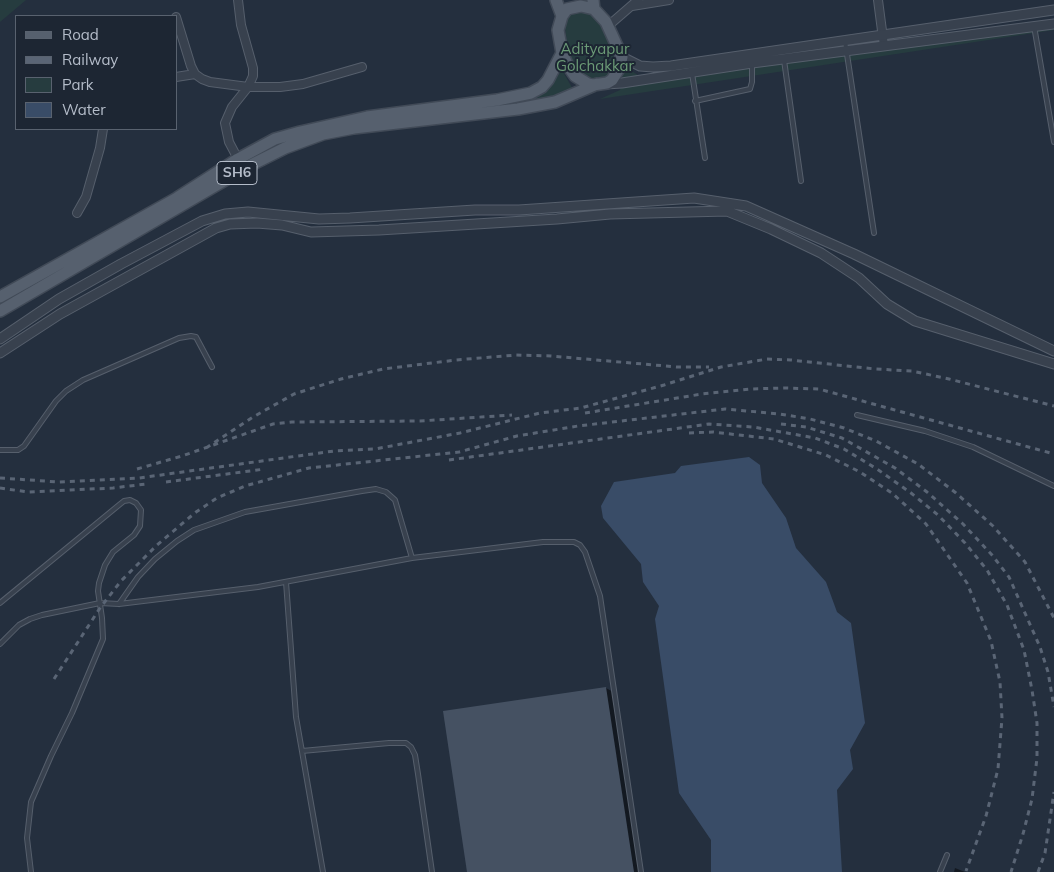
<!DOCTYPE html>
<style>
body{margin:0}
#map{position:relative;width:1054px;height:872px;overflow:hidden;background:#242f3e;font-family:Mulish,sans-serif}
canvas{display:block}
.legend{position:absolute;left:15px;top:15px;width:162px;height:115px;box-sizing:border-box;background:#1d2633;border:1px solid #59626f;margin:0;padding:6px 9px;list-style:none;font-size:15px;color:#b4bcc9}
.legend li{display:flex;align-items:center;gap:10px;height:25px}
.legend b{width:25px;border:1px solid #59626f}
</style>
<div id="map">
<canvas width="1054" height="872"></canvas>
<ul class="legend">
<li><b style="height:6px;background:#56606e"></b>Road</li>
<li><b style="height:6px;background:#5a6575"></b>Railway</li>
<li><b style="height:14px;background:#263c3f"></b>Park</li>
<li><b style="height:14px;background:#394c67"></b>Water</li>
</ul>
</div>
<script>
const g = document.querySelector('canvas').getContext('2d');
g.lineJoin = 'round';
function fillPath(path, color) { g.fillStyle = color; g.fill(path, 'evenodd'); }
const toPath = rows => new Path2D(rows.map(r => 'M' + r).join(''));
function trace(path, color, width, dash) { g.strokeStyle = color; g.lineWidth = width; g.lineCap = dash ? 'butt' : 'round'; g.setLineDash(dash || []); g.stroke(path); }
function drawText(font, color, halo, rows, align = 'center') {
  g.font = font + ' Mulish,sans-serif'; g.lineWidth = 4; g.setLineDash([]); g.textBaseline = 'middle'; g.strokeStyle = halo; g.fillStyle = color; for (const [text, x, y, turn = 0] of rows) {
    g.save(); g.translate(x, y); g.rotate((+turn || 0) * Math.PI / 180); g.textAlign = isNaN(turn) ? turn : align; if (halo) g.strokeText(text, 0, 0); g.fillText(text, 0, 0); g.restore();
  }
}
const green = toPath([
 [0,0,26,0,0,22],
 [578,9,597,13,612,39,619,65,607,81,585,80,573,67,568,49,564,21,569,11],
 [1054,21,1054,30,600,99,620,90,623,75,620,63,642,78],
 [562,70,574,91,557,97,507,105,543,94,553,83]
]);
const water = toPath([
 [749,457,760,465,762,483,786,518,796,548,826,582,837,612,851,623,865,723,850,750,853,769,837,790,842,872,711,872,711,840,679,793,655,619,659,606,643,582,641,564,603,518,601,506,614,482,675,473,681,466]
]);
const shadow = toPath([
 [606,688,615,693,642,872,468,872],
 [955,868,965,872,954,872]
]);
const building = toPath([
 [606,687,634,872,467,872,443,711]
]);
const service = toPath([
 [1034,26,1054,142],
 [845,41,874,233],
 [784,60,801,181],
 [692,73,705,158],
 [695,101,750,89,752,82,752,63],
 [857,415,925,431,973,447,1054,486],
 [0,450,18,450,24,446,56,401,66,391,83,380,179,338,191,336,196,337,212,367],
 [286,582,296,717,323,872],
 [0,603,119,505,124,501,130,500,136,503,141,510,140,526,134,535,113,552,105,565,99,583,98,591,102,618,103,639,72,713,51,756,31,802,27,838,31,872],
 [119,604,138,577,155,559,177,541,194,530,245,512,362,491,376,489,386,492,395,500,412,558],
 [0,644,19,625,30,619,42,615,100,603,119,604,258,587,412,558,543,542,574,542,580,545,585,552,600,596,641,872],
 [302,751,389,743,406,743,411,747,415,755,418,774,432,872],
 [940,872,947,855]
]);
const minor = toPath([
 [238,0,241,25,253,68,253,76,248,87,232,107,225,123,229,142,238,159],
 [878,0,884,46],
 [632,6,669,0],
 [176,17,191,66,195,74,202,79,210,82,248,87,280,87,303,84,362,67],
 [608,26,638,0],
 [176,77,195,74],
 [77,213,86,197,100,148,103,129]
]);
const tertiary = toPath([
 [622,57,640,66,653,67,671,66,1054,10],
 [606,84,622,83,752,63,1054,24],
 [0,339,59,299,121,264,202,221,225,214,248,212,319,219,350,218,475,210,519,210,694,198,746,206,854,254,1054,351],
 [0,353,60,314,216,228,230,224,257,223,282,225,311,232,379,230,557,219,610,214,727,211,771,229,821,253,859,278,887,304,915,321,1054,364]
]);
const primary = toPath([
 [556,0,562,16],
 [593,0,594,9,606,22,622,57,620,67,612,80,607,83,593,85,588,84,575,76,568,66,562,53,558,30,562,16,567,9,581,6,594,9],
 [0,297,177,198,238,159,275,139,300,132,367,117,497,100,531,93,542,87,548,80,562,53],
 [0,311,251,165,285,148,323,134,354,128,518,109,555,102,597,84]
]);
const rail = toPath([
 [585,413,702,394,750,389,784,388,819,389,1054,454],
 [781,424,806,427,842,438,895,468,927,492,963,524,992,555,1009,577,1040,647,1048,672,1054,707],
 [689,433,713,432,774,439,826,455,860,472,892,493,926,524,967,583,991,641,1000,682,1002,718,998,769,986,816,966,871],
 [206,448,253,417,294,394,341,379,383,369,456,360,516,355,551,356,677,367,709,367],
 [449,460,709,424,753,427,815,438,844,449,877,469,911,493,938,515,965,543,987,570,1007,605,1024,650,1032,690,1037,723,1037,758,1032,799,1023,834,1011,872],
 [137,469,182,456,273,424,292,422,420,421,512,415],
 [0,478,59,482,139,478,334,451,375,449,460,433,540,413,581,408,664,385,721,367,767,359,791,360,875,369,912,371,949,379,1054,406],
 [166,482,265,469],
 [0,488,28,492,113,488,146,484],
 [54,679,100,608,121,581,157,545,196,512,217,498,245,486,309,468,459,452,517,436,578,426,725,409,780,414,810,419,844,428,876,441,918,464,956,493,993,526,1025,562,1054,618],
 [1038,872,1045,853,1054,792]
]);
const shields = [
 [237,173,40]
];
const shieldNames = [
 ["SH6",237,173]
];
const parkNames = [
 ["Adityapur",595,49],
 ["Golchakkar",595,66]
];
fillPath(green, '#263c3f');
fillPath(water, '#394c67');
fillPath(shadow, '#0007');
fillPath(building, '#455162');
trace(service, '#565f6c', 6);
trace(minor, '#565f6c', 10);
trace(tertiary, '#565f6c', 11);
trace(primary, '#414a57', 14);
trace(service, '#38414e', 4);
trace(minor, '#38414e', 8);
trace(tertiary, '#38414e', 9);
trace(primary, '#56606e', 11);
trace(rail, '#5a6575', 3, [5, 5]);
for (const [x, y, w] of shields) { const box = new Path2D(); box.roundRect(x - w / 2, y - 11.5, w, 23, 4); g.fillStyle = '#1d2633'; g.fill(box); trace(box, '#b4bcc9', 1); }
drawText('bold 14px', '#b4bcc9', null, shieldNames);
drawText('15px', '#6b9a76', '#1d2633', parkNames);
</script>
